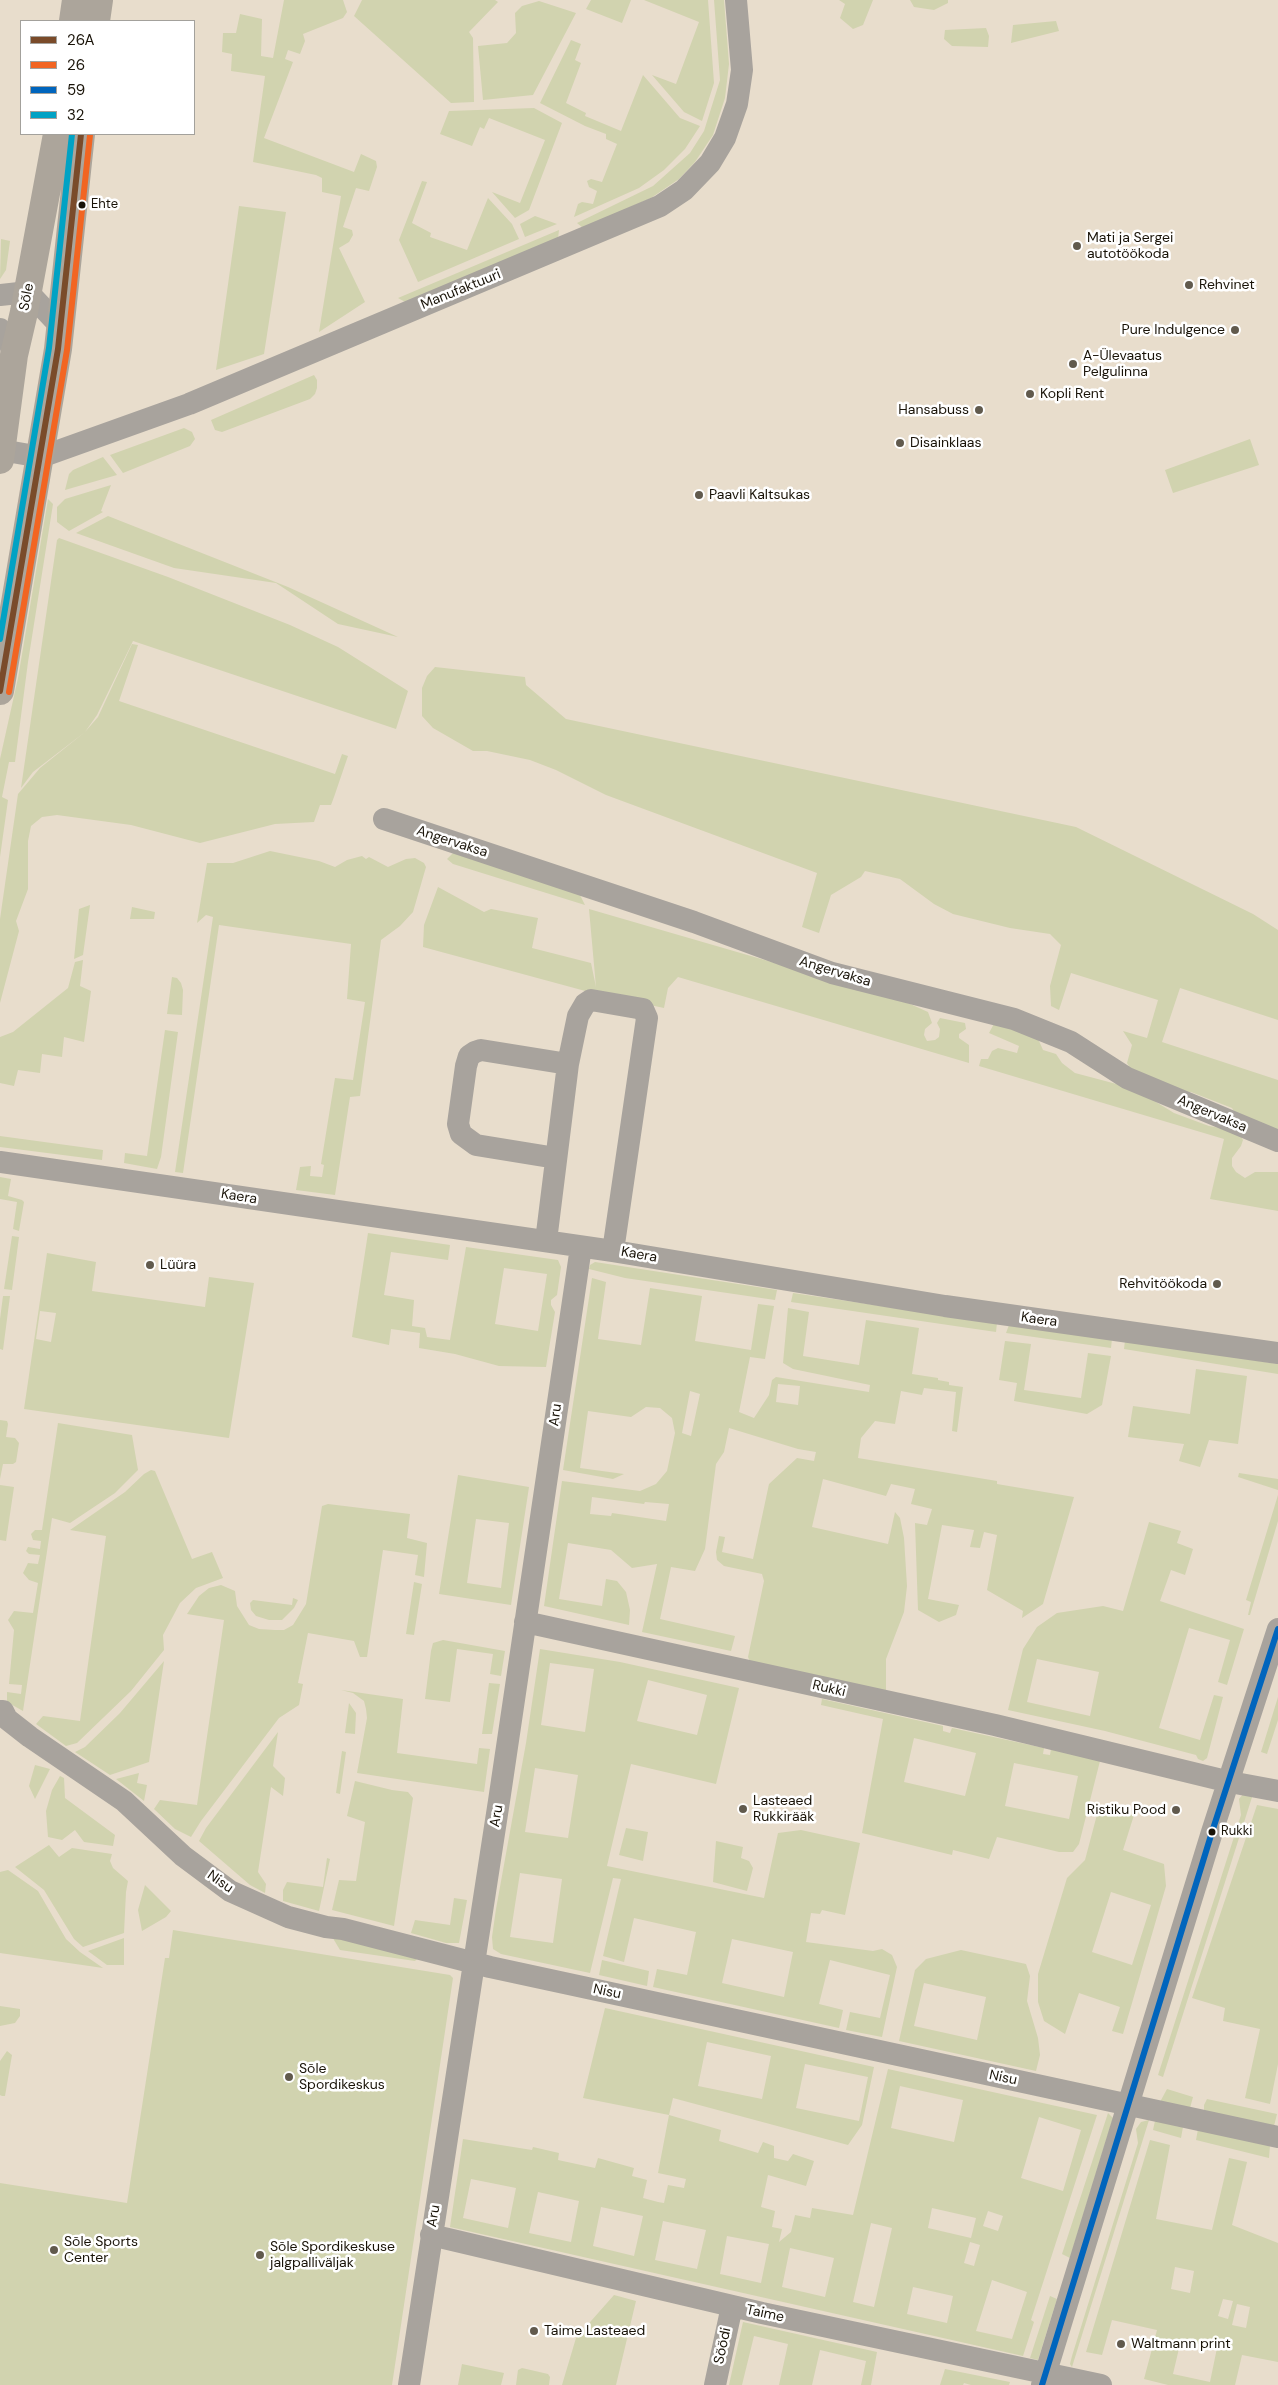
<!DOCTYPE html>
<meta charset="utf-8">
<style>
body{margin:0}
#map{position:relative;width:1278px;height:2385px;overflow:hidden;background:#e8ddcc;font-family:"DM Sans",sans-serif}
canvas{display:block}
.legend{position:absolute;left:20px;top:20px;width:175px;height:115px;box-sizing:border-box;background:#fff;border:1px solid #a3a19c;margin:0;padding:6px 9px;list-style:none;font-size:15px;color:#191308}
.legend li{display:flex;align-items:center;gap:10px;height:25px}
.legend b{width:25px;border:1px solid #a3a19c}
</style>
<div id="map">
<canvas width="1278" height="2385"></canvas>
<ul class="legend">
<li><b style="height:6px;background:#7a4b2a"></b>26A</li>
<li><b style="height:6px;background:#f26522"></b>26</li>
<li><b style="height:6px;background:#0065bd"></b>59</li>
<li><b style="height:6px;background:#01a2c4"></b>32</li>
</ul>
</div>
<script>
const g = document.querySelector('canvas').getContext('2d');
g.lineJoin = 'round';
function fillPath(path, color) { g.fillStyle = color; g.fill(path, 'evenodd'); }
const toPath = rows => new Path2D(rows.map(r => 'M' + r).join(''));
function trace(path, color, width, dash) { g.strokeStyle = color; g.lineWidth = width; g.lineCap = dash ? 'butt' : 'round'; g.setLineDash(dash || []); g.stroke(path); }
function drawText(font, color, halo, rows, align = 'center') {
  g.font = font + ' "DM Sans",sans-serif'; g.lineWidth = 5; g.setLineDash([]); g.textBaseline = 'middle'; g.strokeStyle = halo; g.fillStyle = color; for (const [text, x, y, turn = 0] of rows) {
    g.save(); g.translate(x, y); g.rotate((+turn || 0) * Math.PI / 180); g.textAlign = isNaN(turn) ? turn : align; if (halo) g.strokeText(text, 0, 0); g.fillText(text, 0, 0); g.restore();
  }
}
const green = toPath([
 [284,0,343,0,347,12,343,18,303,34,305,41,300,54,288,50,285,59,293,62,264,138,354,172,361,154,376,161,377,167,369,191,356,188,343,227,352,230,353,235,349,242,339,248,365,302,319,332,341,196,322,192,322,178,316,175,253,162,265,76,231,71,232,54,222,52,223,33,236,33,240,14,262,19,261,56,273,58],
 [362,0,495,0,498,2,469,32,473,38,474,102,451,103,354,16],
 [591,0,631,0,622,23,586,9],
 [644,0,708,0,714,83,702,121,684,112,652,75,676,84,699,22],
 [714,0,724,0,729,64,725,98,713,135,695,162,679,179,651,198,583,228,577,223,653,186,690,153,704,131,720,80],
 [839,0,873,0,863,25,853,29,840,18,845,4],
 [910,0,948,0,948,3,934,10,914,7],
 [539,1,576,13,533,95,483,100,478,46,507,43,516,33,515,13,522,6],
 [1056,21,1059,31,1011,43,1013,25],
 [986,28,989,36,988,47,952,46,944,39,945,30],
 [571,40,581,44,575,60,581,63,566,103,586,113,585,116,621,131,643,75,680,118,700,126,685,149,664,170,639,188,574,217,578,204,582,202,593,204,597,191,589,187,587,181,591,179,602,182,617,144,606,139,606,134,585,126,540,103],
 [534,108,562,123,529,210,515,218,492,192,520,203,545,140,489,118,484,129,480,127,472,146,440,134,449,111],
 [422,181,427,182,412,223,431,233,430,237,467,250,488,198,512,224,519,239,418,282,399,240],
 [239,206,286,212,264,354,216,370],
 [535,216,557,224,525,237,520,224],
 [559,230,558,239,407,303,398,298],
 [1,239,10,241,6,270,0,279],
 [314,375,317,380,317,388,315,394,310,399,222,432,215,430,211,420],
 [184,428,192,432,195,439,190,446,123,473,110,455],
 [1250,439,1259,465,1173,493,1165,470],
 [103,457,117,475,65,490,69,474,73,470],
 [111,485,101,511,103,512,69,531,57,522,57,507,65,499],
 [48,499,53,504,28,662,15,762,9,762,2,797,8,800,0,857,0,759,18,678],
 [108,516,288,587,398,637,338,624,276,583,174,568,76,533],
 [59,538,168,577,290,625,338,647,408,691,396,729,133,641,97,715,85,732,33,772,21,788,57,540],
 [132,644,138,645,119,701,335,774,342,754,348,756,334,797,331,805,320,805,314,822,275,824,200,843,131,825,57,815,42,817,31,826,28,841,28,889,16,921,19,931,0,1003,0,919,18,794,40,768,85,732,98,717],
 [435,667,525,677,526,685,566,719,1076,827,1253,914,1278,930,1278,1020,1180,988,1162,1042,1278,1080,1278,1133,1237,1117,1232,1108,1191,1092,1176,1094,1130,1068,1127,1063,1132,1045,1123,1031,1147,1038,1158,1000,1071,973,1059,1010,1051,1006,1050,986,1061,945,1050,934,1010,928,953,914,934,904,900,879,865,871,861,877,831,895,819,933,802,927,817,873,606,795,556,770,530,760,487,751,473,751,433,728,422,716,422,688,427,676],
 [270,851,319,861,335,867,347,860,362,856,366,859,369,857,388,867,406,859,415,858,424,863,426,867,413,912,400,926,381,940,360,1096,350,1097,335,1195,296,1190,300,1167,311,1166,310,1176,322,1177,324,1165,321,1164,335,1078,353,1080,365,1002,347,999,351,944,219,925,183,1173,175,1172,213,917,206,915,197,923,207,863,233,863],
 [454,852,578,891,585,905,453,864,447,859],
 [438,887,484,912,491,909,538,918,532,948,591,963,596,987,589,909,899,999,928,1012,932,1023,925,1029,924,1035,927,1041,935,1040,939,1037,940,1029,937,1023,940,1018,965,1023,966,1029,959,1034,959,1038,969,1045,969,1063,678,977,668,988,664,1008,589,992,423,947,424,925],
 [90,905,83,955,74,959,79,909],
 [132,907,155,912,154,919,130,919],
 [83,960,80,986,91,991,84,1042,64,1037,62,1057,42,1054,40,1073,18,1070,14,1086,0,1083,0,1037,13,1032,68,988,75,962],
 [172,977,177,978,181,983,183,990,182,1015,167,1014],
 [996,1020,1027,1031,1039,1041,1043,1050,1056,1054,1062,1063,1075,1073,1124,1086,1143,1094,1174,1113,1209,1126,1238,1131,1243,1140,1241,1146,1232,1158,1232,1166,1236,1172,1245,1178,1255,1172,1278,1172,1278,1211,1210,1199,1224,1139,979,1066,981,1059,988,1059,992,1051,998,1048,1017,1053,1019,1046,989,1033],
 [165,1030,178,1032,161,1157,157,1169,124,1163,125,1153,147,1156],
 [0,1136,103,1150,102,1160,0,1147],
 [0,1177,11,1179,8,1196,22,1200,24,1202,19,1231,13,1229,17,1202,0,1199],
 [368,1233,450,1245,448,1260,391,1252,384,1295,414,1300,412,1326,425,1328,427,1337,450,1340,466,1247,558,1260,561,1267,557,1295,551,1300,551,1305,555,1312,546,1367,499,1366,455,1354,419,1348,420,1333,391,1329,389,1345,352,1337],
 [504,1268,547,1274,538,1331,495,1324],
 [12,1236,19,1237,12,1290,4,1289],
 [47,1253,96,1262,92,1291,205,1307,209,1277,254,1283,229,1438,24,1409],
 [40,1311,56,1313,51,1342,36,1339],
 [595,1262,777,1290,775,1300,625,1278,589,1269,590,1265],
 [592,1278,606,1282,598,1339,641,1345,650,1288,702,1296,695,1341,751,1350,758,1304,774,1306,765,1359,750,1357,739,1412,754,1418,769,1395,772,1380,776,1377,869,1392,870,1385,793,1369,783,1363,788,1308,809,1312,803,1356,859,1365,866,1320,919,1328,912,1374,938,1378,938,1380,949,1382,949,1385,963,1387,957,1432,952,1431,956,1392,924,1388,922,1395,901,1391,895,1424,875,1421,861,1438,858,1458,997,1481,997,1484,1074,1497,1043,1604,1022,1618,1023,1611,987,1590,997,1535,984,1532,980,1548,970,1547,974,1530,942,1525,928,1599,959,1605,956,1615,939,1622,918,1610,915,1523,927,1525,932,1509,911,1504,915,1489,891,1484,886,1496,823,1479,812,1527,888,1544,895,1512,900,1518,904,1538,907,1586,904,1612,886,1659,886,1693,751,1664,748,1657,764,1581,762,1574,724,1566,717,1560,716,1552,719,1536,725,1537,722,1552,753,1559,769,1484,797,1458,814,1461,816,1452,798,1449,729,1428,724,1452,716,1464,705,1549,695,1571,671,1567,660,1619,735,1636,731,1651,642,1632,657,1564,632,1568,611,1550,568,1543,559,1599,602,1606,606,1579,617,1581,626,1592,630,1610,629,1625,544,1606,562,1481,640,1491,656,1484,667,1471,675,1433,672,1418,660,1408,646,1407,631,1417,588,1411,580,1468,624,1474,613,1479,563,1470],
 [778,1384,800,1386,798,1405,776,1402],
 [690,1391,700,1394,691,1436,682,1433],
 [592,1497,644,1504,645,1502,669,1504,666,1521,612,1513,611,1516,590,1514],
 [793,1293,997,1323,996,1332,791,1302],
 [3,1296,10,1296,3,1350,0,1349,0,1319],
 [1009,1325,1112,1339,1111,1348,1006,1333],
 [1125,1340,1278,1364,1278,1374,1124,1349],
 [1005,1341,1031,1344,1024,1390,1081,1398,1088,1353,1111,1356,1102,1405,1087,1414,1014,1401,1017,1383,999,1380],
 [1196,1369,1247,1376,1238,1444,1209,1440,1200,1467,1179,1461,1184,1444,1128,1437,1133,1406,1190,1414],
 [0,1420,7,1421,8,1424,6,1437,15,1438,19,1443,16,1462,13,1464,3,1464,0,1479],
 [58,1423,132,1435,138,1470,115,1493,70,1523,52,1518,23,1711,7,1702,7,1692,21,1694,22,1685,9,1684,14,1630,8,1620,14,1611,33,1613,38,1583,29,1580,23,1573,28,1563,38,1564,40,1555,29,1554,26,1551,28,1547,40,1549,41,1541,33,1540,31,1534,35,1530,42,1530],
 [151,1470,155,1471,192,1559,212,1552,223,1578,196,1588,180,1603,163,1635,164,1650,131,1691,77,1743,66,1746,36,1724,43,1716,80,1721,106,1536,70,1530,125,1492,144,1474],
 [1239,1473,1278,1479,1278,1490,1238,1477],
 [458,1475,529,1487,511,1605,439,1594],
 [476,1519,509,1523,501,1588,467,1583],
 [0,1485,14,1487,6,1541,0,1540],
 [1278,1495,1278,1521,1250,1615,1248,1615,1251,1602,1246,1600],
 [328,1504,410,1514,407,1538,427,1543,424,1577,415,1575,418,1555,383,1550,367,1657,360,1657,354,1641,308,1633,298,1683,303,1684,299,1705,279,1718,201,1821,191,1837,175,1829,154,1809,160,1800,197,1805,224,1620,187,1614,199,1596,209,1588,221,1585,235,1591,237,1606,249,1625,259,1629,275,1630,284,1630,293,1625,306,1604,322,1506],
 [1149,1522,1181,1531,1177,1543,1193,1549,1185,1575,1171,1570,1160,1601,1244,1629,1227,1685,1218,1682,1230,1640,1189,1628,1159,1728,1200,1740,1214,1695,1223,1697,1207,1758,1203,1761,1198,1759,1196,1755,1105,1731,1008,1710,1023,1649,1037,1627,1057,1613,1103,1606,1123,1611],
 [1037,1659,1099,1672,1090,1716,1027,1702],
 [414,1582,422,1584,414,1635,406,1634],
 [293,1598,298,1600,294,1608,282,1620,269,1620,256,1616,251,1610,250,1603,253,1600,292,1605],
 [443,1640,505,1651,501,1676,490,1674,493,1654,457,1649,450,1702,425,1699,431,1651,433,1643],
 [540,1649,620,1662,739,1688,716,1784,631,1764,607,1866,764,1898,778,1833,801,1830,860,1843,845,1915,822,1910,820,1914,811,1913,806,1942,873,1951,882,1949,892,1955,897,1967,882,2037,846,2030,850,2012,880,2018,890,1975,830,1960,819,2004,843,2010,839,2028,653,1987,657,1969,687,1975,696,1932,634,1918,624,1962,603,1956,621,1879,613,1878,590,1973,501,1954,493,1949,492,1937,496,1909,526,1743],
 [550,1663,594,1669,585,1732,541,1725],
 [648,1680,707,1695,697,1735,637,1721],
 [535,1768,578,1775,568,1838,525,1832],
 [520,1873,562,1879,553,1943,510,1937],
 [732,1939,793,1952,784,1997,722,1983],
 [164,1661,149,1762,110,1775,75,1752,85,1747,120,1713],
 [489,1683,500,1684,492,1734,482,1734],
 [341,1690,403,1699,397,1753,477,1764,479,1748,490,1749,484,1792,357,1773,367,1718,366,1709,364,1701,353,1693],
 [1278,1697,1278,1720,1267,1754,1261,1752],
 [822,1699,943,1726,943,1731,950,1733,952,1728,1044,1748,1043,1754,1050,1755,1051,1749,1100,1761,1079,1844,1073,1852,1059,1852,997,1837,989,1859,953,1850,952,1855,862,1833,883,1719,821,1705],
 [914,1738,976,1753,965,1796,904,1782],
 [1014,1763,1078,1776,1069,1819,1005,1806],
 [349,1703,356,1713,355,1734,345,1733],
 [278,1732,273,1766,285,1778,283,1796,271,1787,258,1872,266,1884,265,1893,250,1885,199,1841,206,1828],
 [342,1751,346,1752,340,1794,336,1793],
 [35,1765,50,1769,35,1799,29,1786],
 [139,1773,137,1783,147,1785,144,1801,116,1779],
 [60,1776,64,1778,65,1798,115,1835,113,1846,84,1842,75,1830,62,1840,48,1837,46,1811,52,1790],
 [355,1781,392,1790,408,1792,413,1798,394,1926,332,1910,339,1880,356,1881,365,1822,347,1816],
 [1244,1793,1253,1794,1163,2077,1158,2075,1241,1815,1239,1799],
 [1257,1805,1278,1809,1278,2064,1270,2104,1245,2098,1260,2029,1223,2021,1225,2008,1192,1998],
 [1099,1807,1134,1815,1123,1850,1164,1864,1166,1886,1123,2034,1112,2031,1120,2007,1079,1993,1065,2034,1044,2021,1038,2002,1038,1974,1067,1878,1085,1860],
 [1111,1892,1151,1905,1132,1965,1092,1952],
 [626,1828,648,1832,643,1861,619,1855],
 [716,1841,743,1847,741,1858,749,1861,753,1868,747,1891,713,1882],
 [49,1845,59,1857,72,1848,112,1854,110,1861,113,1868,128,1881,126,1892,124,1933,83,1947,74,1939,44,1890,15,1867],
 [327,1858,330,1859,319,1911,283,1901,283,1890,287,1882,323,1887],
 [8,1870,38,1891,66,1939,80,1952,103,1968,0,1953,0,1872],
 [145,1885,171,1911,166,1917,142,1931,138,1910],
 [454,1898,467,1900,459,1943,446,1943,411,1933,415,1920,450,1925],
 [173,1930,450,1975,453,1978,392,2385,0,2385,0,2183,127,2203,165,1958,169,1958],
 [331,1935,417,1959,415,1961,340,1950],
 [124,1938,124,1965,107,1965,88,1951],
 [961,1950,1026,1964,1030,1976,1027,2001,1038,2038,1040,2055,1036,2071,899,2041,915,1970,926,1959],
 [924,1983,986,1997,977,2040,914,2026],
 [602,1960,649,1971,647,1986,599,1975],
 [0,2006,20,2009,20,2016,15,2023,0,2026],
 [605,2008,874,2067,862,2125,848,2145,673,2098,669,2115,721,2130,719,2141,758,2153,763,2142,774,2146,774,2158,788,2161,793,2154,814,2161,806,2186,768,2175,761,2207,775,2211,772,2227,782,2229,779,2242,791,2232,795,2215,810,2218,812,2208,853,2215,888,2069,1097,2115,1031,2320,1034,2322,1023,2356,450,2227,463,2139,532,2150,533,2147,559,2153,558,2160,595,2168,598,2158,634,2168,632,2176,647,2180,643,2198,658,2202,664,2203,668,2185,684,2188,686,2179,658,2173,669,2115,583,2098],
 [707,2042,771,2056,762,2099,698,2086],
 [805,2064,868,2077,859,2121,796,2108],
 [900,2086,963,2100,954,2142,891,2128],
 [1039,2117,1081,2130,1063,2191,1021,2178],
 [471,2179,516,2188,508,2228,463,2218],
 [538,2192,579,2201,571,2242,529,2233],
 [601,2207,643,2216,634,2256,593,2246],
 [932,2208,976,2218,971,2238,928,2228],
 [988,2211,1003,2216,998,2231,983,2226],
 [663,2221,706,2230,697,2269,655,2260],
 [871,2223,892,2228,874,2307,853,2302],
 [727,2236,769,2244,761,2283,720,2274],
 [970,2242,980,2245,974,2266,964,2263],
 [790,2248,834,2258,825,2297,782,2287],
 [992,2280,1027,2292,1012,2339,976,2331],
 [913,2287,953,2296,947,2323,907,2314],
 [7,2051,12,2055,5,2096,2,2096,0,2095,0,2061],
 [1167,2089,1193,2097,1190,2108,1160,2102],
 [1207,2099,1277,2114,1274,2126,1204,2111,1204,2105],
 [1108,2113,1113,2118,1070,2258,1062,2254],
 [1149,2120,1072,2367,1070,2364,1072,2356,1138,2143,1136,2129,1141,2122],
 [1155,2121,1183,2127,1181,2138,1153,2130],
 [1198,2129,1270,2145,1269,2158,1196,2140],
 [1150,2140,1170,2145,1156,2219,1212,2230,1229,2158,1247,2162,1232,2225,1278,2243,1278,2362,1242,2355,1235,2385,1168,2385,1144,2379,1157,2330,1112,2320,1102,2355,1086,2352],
 [1175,2267,1194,2271,1190,2293,1171,2289],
 [1223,2299,1233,2301,1228,2319,1218,2316],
 [1237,2304,1250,2307,1246,2328,1232,2325],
 [1181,2340,1217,2348,1210,2382,1173,2374],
 [614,2295,636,2301,616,2385,562,2385,576,2338],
 [1050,2296,1057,2299,1038,2360,1030,2358],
 [743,2322,877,2352,871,2385,861,2385,866,2361,820,2350,812,2385,779,2385,788,2344,754,2336,742,2385,729,2385],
 [462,2364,504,2373,501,2385,458,2385],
 [522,2368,548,2374,550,2377,549,2385,516,2385,518,2370],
 [945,2369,1010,2382,1009,2385,971,2385,964,2383,963,2385,940,2385]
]);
const minor = toPath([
 [0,295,28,292,60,326],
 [0,329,6,335,14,355],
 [1,450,41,457,189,404,660,206,684,190,710,163,725,138,737,104,742,70,736,0],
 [384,819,694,922,832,973,1014,1019,1071,1042,1127,1078,1278,1141],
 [556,1158,476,1145,461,1134,458,1124,466,1066,469,1056,475,1052,481,1050,568,1064],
 [0,1162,613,1251,945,1306,1278,1353],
 [546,1241,568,1064,578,1016,585,1004,591,1000,643,1009,647,1018,613,1251],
 [525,1622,995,1725,1230,1782,1278,1791],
 [0,1711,3,1711,7,1719,30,1737,124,1801,183,1856,230,1891,288,1917,326,1927,343,1929,490,1967,1278,2137],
 [431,2235,762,2313,1101,2385],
 [409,2385,499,1801,581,1247],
 [715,2385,732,2306],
 [1042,2385,1212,1832,1278,1629]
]);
const major = toPath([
 [73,21,76,0],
 [96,21,99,0],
 [0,460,14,355,24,312,57,134],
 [0,691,58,349,81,134]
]);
const bus1 = toPath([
 [0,691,58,349,81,134]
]);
const bus2 = toPath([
 [9,692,67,350,90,135]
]);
const bus3 = toPath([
 [1042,2385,1212,1832,1278,1629]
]);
const bus4 = toPath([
 [0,639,49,348,72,134]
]);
const markers = [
 [82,205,4.5,"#191308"],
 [1077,246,5,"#615a4d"],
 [1189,285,5,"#615a4d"],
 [1235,330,5,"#615a4d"],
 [1073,364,5,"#615a4d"],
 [1030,394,5,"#615a4d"],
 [979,410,5,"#615a4d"],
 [900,443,5,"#615a4d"],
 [699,495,5,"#615a4d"],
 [150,1265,5,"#615a4d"],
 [1217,1284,5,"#615a4d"],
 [743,1809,5,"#615a4d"],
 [1176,1810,5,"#615a4d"],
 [1212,1832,4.5,"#191308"],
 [289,2077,5,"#615a4d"],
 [54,2250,5,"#615a4d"],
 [260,2255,5,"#615a4d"],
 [534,2331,5,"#615a4d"],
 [1121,2344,5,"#615a4d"]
];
const busNames = [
 ["Ehte",91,205],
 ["Rukki",1221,1832]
];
const poiNames = [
 ["Mati ja Sergei",1087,238],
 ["autotöökoda",1087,254],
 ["Rehvinet",1199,285],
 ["Pure Indulgence",1225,330,"right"],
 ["A-Ülevaatus",1083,356],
 ["Pelgulinna",1083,372],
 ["Kopli Rent",1040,394],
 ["Hansabuss",969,410,"right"],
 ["Disainklaas",910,443],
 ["Paavli Kaltsukas",709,495],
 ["Lüüra",160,1265],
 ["Rehvitöökoda",1207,1284,"right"],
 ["Lasteaed",753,1801],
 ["Rukkirääk",753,1817],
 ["Ristiku Pood",1166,1810,"right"],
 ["Sõle",299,2069],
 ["Spordikeskus",299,2085],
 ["Sõle Sports",64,2242],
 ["Center",64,2258],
 ["Sõle Spordikeskuse",270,2247],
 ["jalgpalliväljak",270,2263],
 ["Taime Lasteaed",544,2331],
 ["Waltmann print",1131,2344]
];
const streetNames = [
 ["Manufaktuuri",461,290,-22],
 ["Sõle",27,297,-79],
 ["Angervaksa",452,842,18],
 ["Angervaksa",835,972,17],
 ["Angervaksa",1212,1114,23],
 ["Kaera",239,1197,9],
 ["Kaera",639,1255,10],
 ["Kaera",1039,1320,8],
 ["Aru",556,1415,-82],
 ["Rukki",829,1689,13],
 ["Aru",497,1816,-81],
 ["Nisu",220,1882,35],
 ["Nisu",607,1992,12],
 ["Nisu",1003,2078,12],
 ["Aru",434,2216,-81],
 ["Taime",765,2314,12],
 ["Söödi",723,2346,-78]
];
fillPath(green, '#d1d3af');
trace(minor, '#a8a39d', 22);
trace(major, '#aca59b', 28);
trace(bus1, '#7a4b2a', 6);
trace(bus2, '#f26522', 6);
trace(bus3, '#0065bd', 6);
trace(bus4, '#01a2c4', 6);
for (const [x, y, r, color] of markers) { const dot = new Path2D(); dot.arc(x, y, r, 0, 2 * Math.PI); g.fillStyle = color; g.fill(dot); trace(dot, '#fff', 2); }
drawText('13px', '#191308', '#fff', busNames, 'left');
drawText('14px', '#191308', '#fff', poiNames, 'left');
drawText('14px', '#191308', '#fff', streetNames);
</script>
